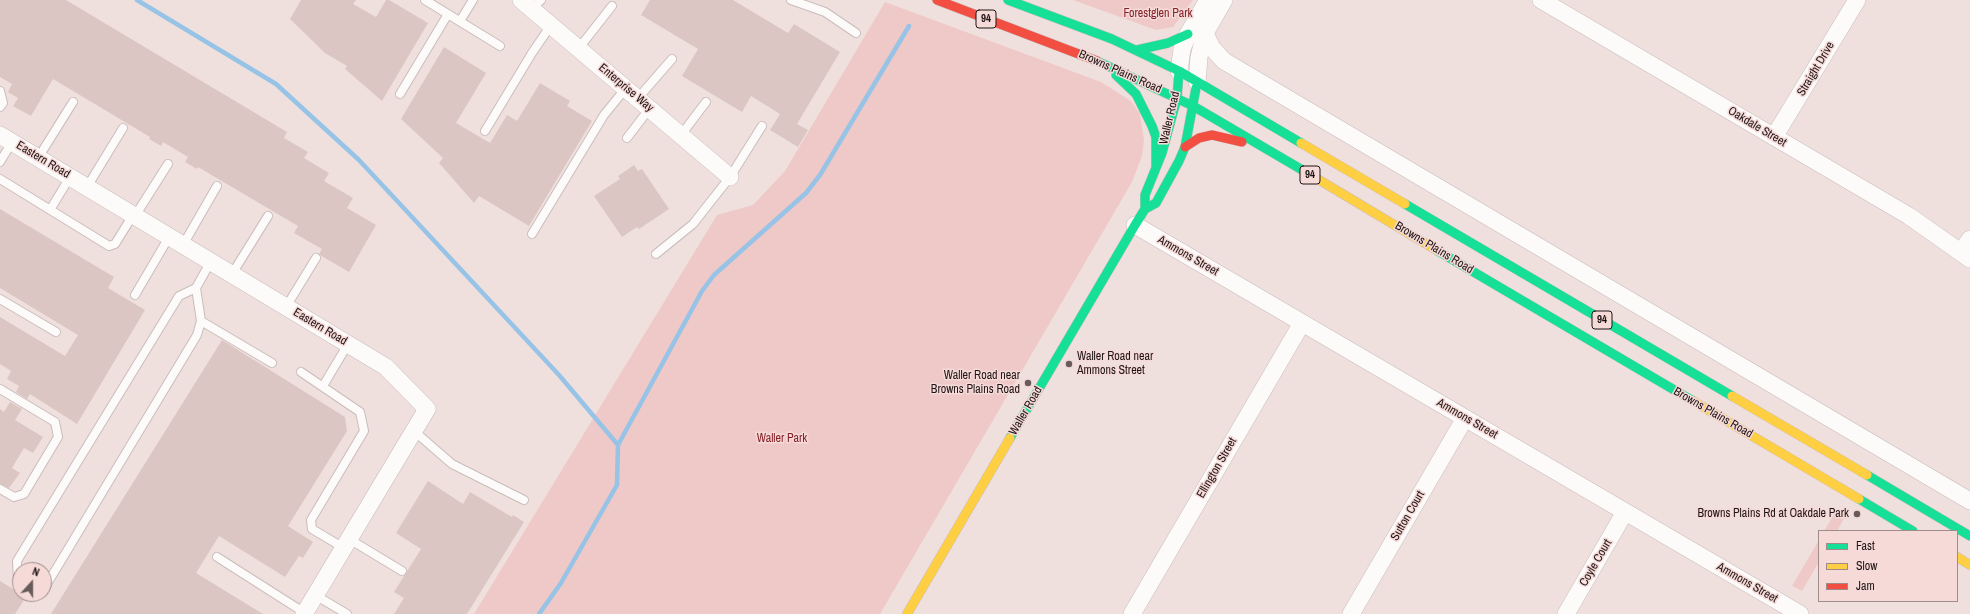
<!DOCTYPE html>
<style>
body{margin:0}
#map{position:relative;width:1970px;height:614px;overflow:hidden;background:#efe0de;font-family:"Archivo Narrow",sans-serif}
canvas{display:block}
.legend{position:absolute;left:1818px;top:530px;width:140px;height:72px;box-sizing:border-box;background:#f5dad8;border:1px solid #9f8b8a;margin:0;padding:5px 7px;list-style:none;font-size:12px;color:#1f1515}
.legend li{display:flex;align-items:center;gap:8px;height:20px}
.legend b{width:20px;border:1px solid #9f8b8a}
.north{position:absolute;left:12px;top:562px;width:40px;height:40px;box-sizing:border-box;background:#f5dad8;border:1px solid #9f8b8a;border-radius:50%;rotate:21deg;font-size:11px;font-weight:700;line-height:16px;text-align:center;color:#1f1515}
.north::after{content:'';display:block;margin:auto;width:14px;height:18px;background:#685c5b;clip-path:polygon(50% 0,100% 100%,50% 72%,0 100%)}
</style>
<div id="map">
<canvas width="1970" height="614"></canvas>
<ul class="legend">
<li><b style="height:5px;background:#16e098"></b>Fast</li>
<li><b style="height:5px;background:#ffcf43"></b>Slow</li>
<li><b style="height:5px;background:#f24e42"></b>Jam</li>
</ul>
<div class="north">N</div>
</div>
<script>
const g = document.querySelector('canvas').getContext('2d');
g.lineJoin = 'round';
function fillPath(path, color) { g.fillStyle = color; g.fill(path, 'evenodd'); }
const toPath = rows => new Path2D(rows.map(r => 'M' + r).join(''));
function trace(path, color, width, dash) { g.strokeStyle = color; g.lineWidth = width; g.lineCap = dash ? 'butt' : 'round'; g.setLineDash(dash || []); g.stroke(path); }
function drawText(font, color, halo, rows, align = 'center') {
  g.font = font + ' "Archivo Narrow",sans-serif'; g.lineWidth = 3; g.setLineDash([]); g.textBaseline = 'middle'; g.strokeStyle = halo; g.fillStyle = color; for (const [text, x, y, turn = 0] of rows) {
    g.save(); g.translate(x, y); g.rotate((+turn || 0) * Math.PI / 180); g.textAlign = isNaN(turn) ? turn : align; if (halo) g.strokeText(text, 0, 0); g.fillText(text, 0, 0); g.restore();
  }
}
const green = toPath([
 [1073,0,1193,0,1173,27,1156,30],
 [885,2,1101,82,1131,101,1140,114,1144,140,1142,156,1132,182,880,614,474,614,717,215,753,205,785,171],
 [1836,511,1845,517,1837,531,1824,531],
 [1819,540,1819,562,1802,591,1792,586]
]);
const stream = toPath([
 [137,0,276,84,359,160,559,375,618,445,617,485,561,583,539,614],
 [618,445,702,291,714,275,806,193,820,175,909,26]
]);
const building = toPath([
 [0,0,66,0,287,132,284,138,308,152,304,158,329,173,324,181,353,198,347,208,376,225,349,272,320,255,319,254,322,249,294,233,298,226,198,167,197,169,185,162,188,157,163,142,161,146,149,139,150,137,53,79,31,116,13,106,18,98,8,92,12,84,0,77],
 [301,0,356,0,353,4,376,17,386,0,389,0,428,23,382,101,345,69,347,66,325,53,290,19],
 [650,0,733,0,788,33,794,24,840,52,797,124,808,130,798,147,770,130,780,114,751,96,742,112,682,76,698,49,641,15],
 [444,47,486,73,456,123,490,143,507,115,517,121,540,83,570,101,567,106,592,121,529,226,479,196,474,203,439,163,443,158,401,119],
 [634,165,638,171,642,169,669,209,639,229,637,227,622,237,594,196,620,179,618,176],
 [0,209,114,277,108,288,145,310,77,424,30,394,27,399,16,392,19,386,7,379,11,371,0,364,0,317,65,356,78,335,0,288],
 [222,340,345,417,347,431,288,526,313,542,303,558,299,556,285,577,219,536,196,573,263,614,51,614],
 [10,402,22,409,15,420,43,437,33,453,24,448,12,468,20,473,9,488,0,484,0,409,4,412],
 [428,481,463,504,470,492,512,517,513,515,524,522,467,614,394,614,404,598,394,592,421,549,396,533],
 [0,581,26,597,15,614,0,614]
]);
const lane = toPath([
 [425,0,500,46],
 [791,0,825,12,856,33],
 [532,9,541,0],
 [460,21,473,0],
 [579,48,612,6],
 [0,91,3,103,0,107],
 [400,94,448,14],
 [638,98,672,59],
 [485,131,532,53,551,25],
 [681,135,706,102],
 [627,138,650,108],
 [38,158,73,102],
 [0,162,12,142],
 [0,179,109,246,115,244,133,215],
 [87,187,123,128],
 [50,210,70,177],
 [135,216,168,164],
 [532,234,604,115,626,88],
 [183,245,217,186],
 [656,254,693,224,730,177,762,126],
 [232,274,268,216],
 [135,295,169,237],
 [0,299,56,332],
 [286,307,316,258],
 [201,321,272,363],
 [301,372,360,412,364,431,311,520,312,529,344,548],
 [323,386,348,344],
 [0,389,55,422,58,437,24,494,14,497,0,489],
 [414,431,452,464,524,500],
 [349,539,402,571],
 [217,557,305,613],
 [20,582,18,580,17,561,179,296,196,288,211,261],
 [44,585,47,584,197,335,201,321,196,288],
 [315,595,347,614]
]);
const street = toPath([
 [521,0,730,177],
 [1541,0,1909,216,1970,259],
 [1205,33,1212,48,1224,61,1970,501],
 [1179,71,1182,49,1188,34,1208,0],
 [1197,82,1199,57,1205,33,1224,0],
 [0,135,386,367,427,409,304,614],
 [1774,137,1857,0],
 [1135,225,1800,614],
 [1961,252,1970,239],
 [1132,614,1302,323],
 [1351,614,1465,418],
 [1566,614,1625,512]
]);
const fast = toPath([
 [1008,0,1112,39,1179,71,1301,143],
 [1137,50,1168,43,1188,34],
 [1097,61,1193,106,1316,178],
 [1116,75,1136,94,1152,126,1156,137,1156,166],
 [1405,204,1732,396],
 [1145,209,1145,195,1162,153,1177,98,1179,71],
 [1438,251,1693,401],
 [1010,438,1135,225,1145,209,1156,203,1179,161,1185,147,1196,88],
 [1867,475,1970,536],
 [1859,499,1913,531]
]);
const slow = toPath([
 [1301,143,1405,204],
 [1316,178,1438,251],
 [1732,396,1867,475],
 [1693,401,1859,499],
 [1957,557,1970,565],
 [907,614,1010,438]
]);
const jam = toPath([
 [937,0,1097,61],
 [1185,147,1199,138,1212,135,1242,142]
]);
const markers = [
 [1069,364,4,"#685c5b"],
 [1028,383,4,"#685c5b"],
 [1857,514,4,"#685c5b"]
];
const shields = [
 [986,19,20],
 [1310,175,20],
 [1602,320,20]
];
const shieldNames = [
 ["94",986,19],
 ["94",1310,175],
 ["94",1602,320]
];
const parkNames = [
 ["Forestglen Park",1158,14],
 ["Waller Park",782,439]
];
const streetNames = [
 ["Straight Drive",1816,69,-59],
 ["Browns Plains Road",1120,72,24],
 ["Enterprise Way",626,88,40],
 ["Waller Road",1170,118,-77],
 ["Oakdale Street",1757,127,31],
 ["Eastern Road",43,160,31],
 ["Browns Plains Road",1434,248,31],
 ["Ammons Street",1188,256,30],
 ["Eastern Road",320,327,31],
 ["Waller Road",1026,411,-60],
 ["Browns Plains Road",1713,413,30],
 ["Ammons Street",1467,419,30],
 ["Ellington Street",1217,468,-60],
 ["Sutton Court",1408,516,-60],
 ["Coyle Court",1596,563,-60],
 ["Ammons Street",1747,583,30]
];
const poiNames = [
 ["Waller Road near",1077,357,"left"],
 ["Ammons Street",1077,371,"left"],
 ["Waller Road near",1020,376],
 ["Browns Plains Road",1020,390],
 ["Browns Plains Rd at Oakdale Park",1849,514]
];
fillPath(green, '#efc9c7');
trace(stream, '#96c3e6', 4.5);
fillPath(building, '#dcc6c4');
trace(lane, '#c9bdbc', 10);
trace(street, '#c9bdbc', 18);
trace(fast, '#c9bdbc', 10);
trace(slow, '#c9bdbc', 10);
trace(jam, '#c9bdbc', 10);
trace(lane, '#fdfafa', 8);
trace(street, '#fdfafa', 17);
trace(fast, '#16e098', 9);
trace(slow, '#ffcf43', 9);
trace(jam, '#f24e42', 9);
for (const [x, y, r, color] of markers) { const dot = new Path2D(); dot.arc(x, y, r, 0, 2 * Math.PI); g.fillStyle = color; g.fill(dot); trace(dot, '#f5dad8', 1.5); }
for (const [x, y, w] of shields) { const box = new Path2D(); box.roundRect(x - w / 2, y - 9, w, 18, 3); g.fillStyle = '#f5dad8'; g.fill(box); trace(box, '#1f1515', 1); }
drawText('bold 11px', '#1f1515', null, shieldNames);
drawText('12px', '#842128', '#f5dad8', parkNames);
drawText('12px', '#1f1515', '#f5dad8', streetNames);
drawText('12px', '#1f1515', '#f5dad8', poiNames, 'right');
</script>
